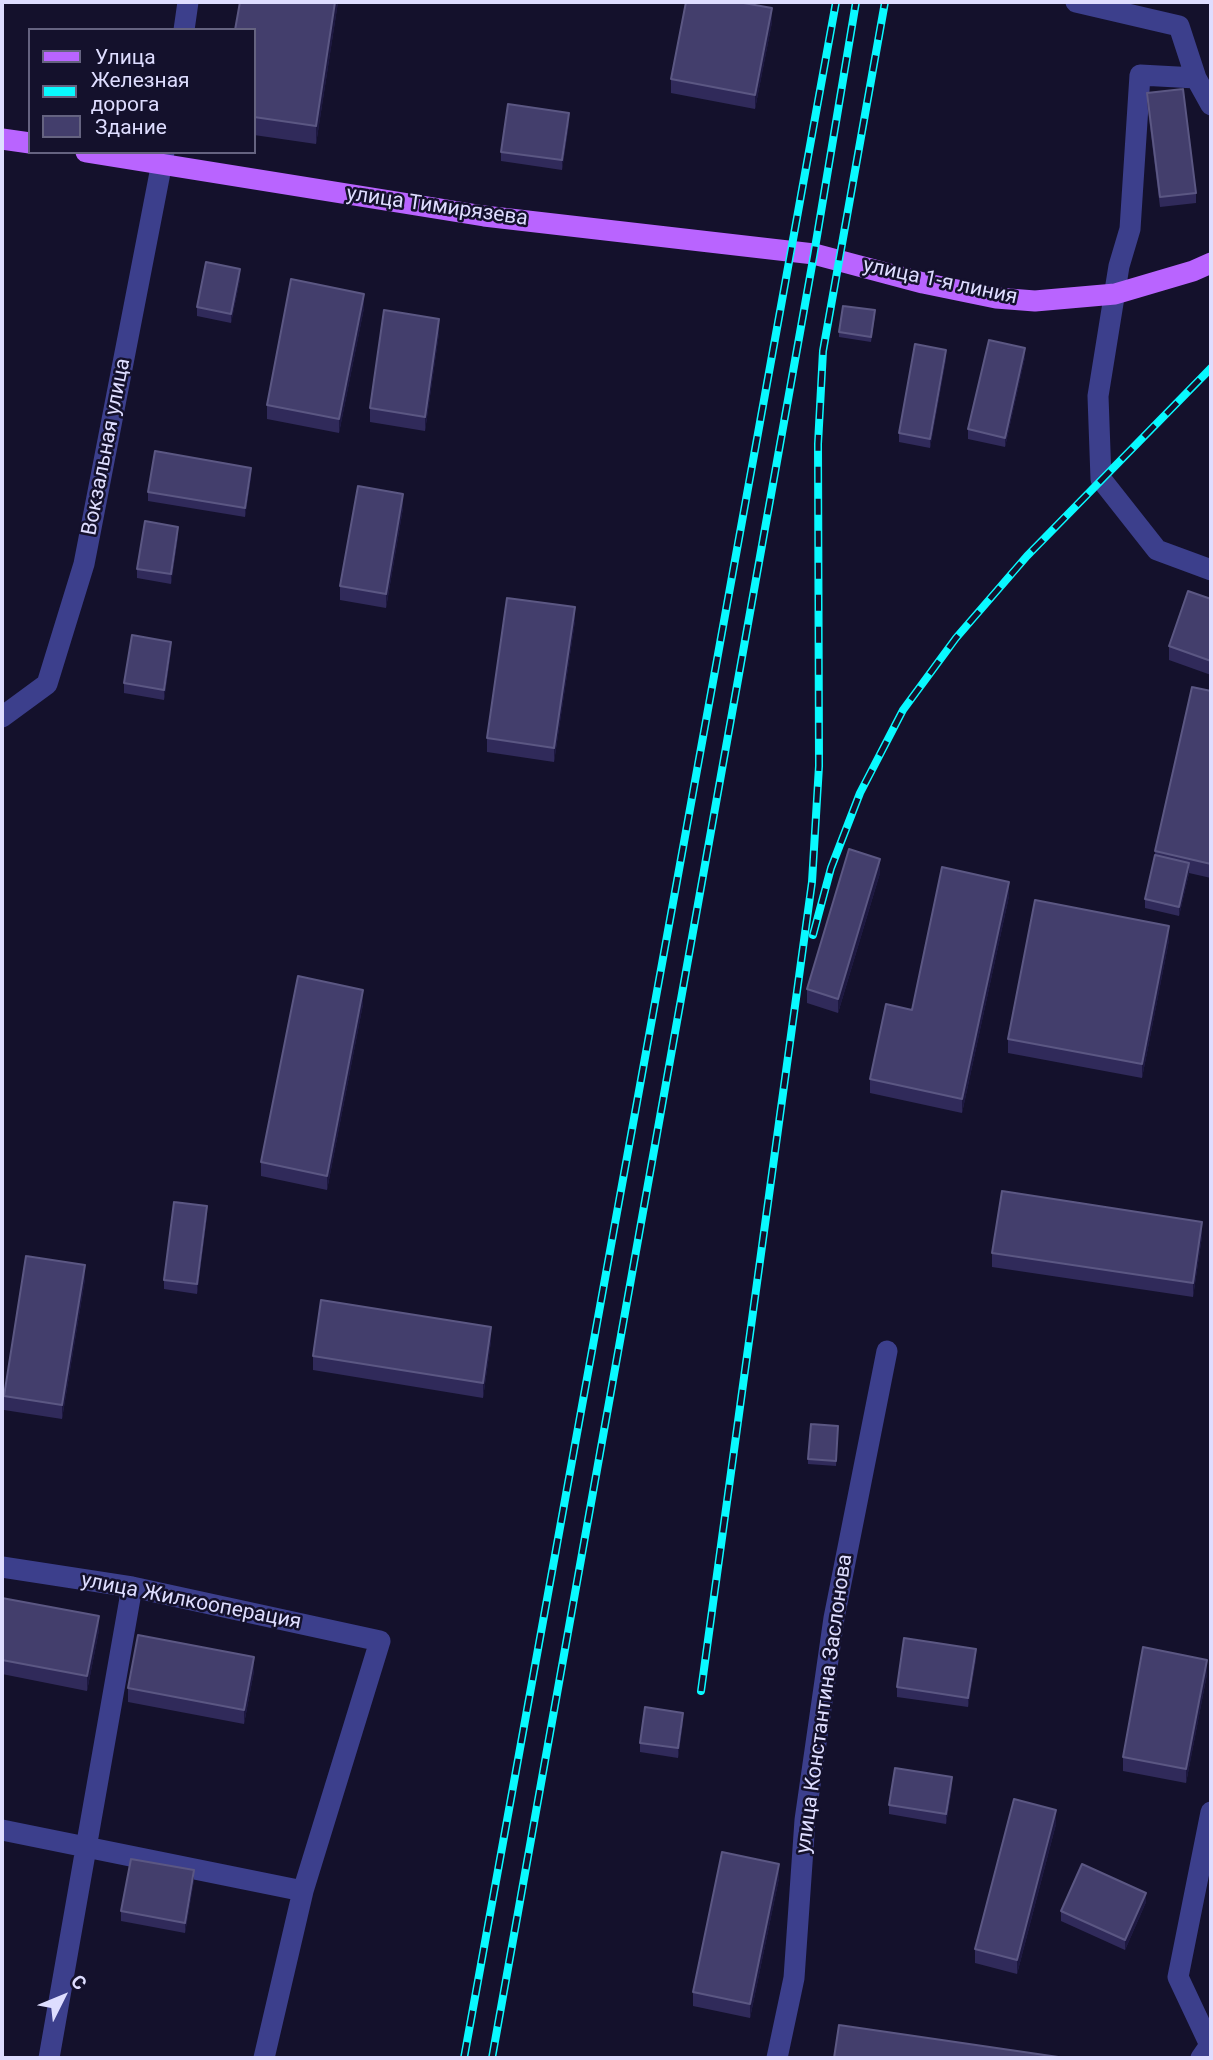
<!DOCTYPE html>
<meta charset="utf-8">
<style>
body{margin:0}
#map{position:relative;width:1213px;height:2060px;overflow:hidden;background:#14112c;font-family:Roboto,sans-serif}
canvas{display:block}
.frame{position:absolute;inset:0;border:4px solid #deddff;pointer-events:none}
.legend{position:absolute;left:28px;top:28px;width:228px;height:126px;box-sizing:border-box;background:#14112c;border:2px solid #656380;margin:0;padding:9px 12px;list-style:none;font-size:21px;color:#deddff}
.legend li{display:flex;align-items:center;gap:14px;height:35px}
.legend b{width:35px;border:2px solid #656380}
.north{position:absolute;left:28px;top:1962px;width:70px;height:70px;-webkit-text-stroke:5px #14112c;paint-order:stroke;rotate:47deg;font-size:19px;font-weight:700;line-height:28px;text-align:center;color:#deddff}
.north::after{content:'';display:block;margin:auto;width:24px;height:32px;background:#deddff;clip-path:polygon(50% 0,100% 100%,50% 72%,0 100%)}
</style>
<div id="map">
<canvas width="1213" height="2060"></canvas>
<div class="frame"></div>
<ul class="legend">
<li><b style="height:9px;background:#b964ff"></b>Улица</li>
<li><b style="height:9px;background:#09f9ff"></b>Железная дорога</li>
<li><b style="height:19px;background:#433e6c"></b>Здание</li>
</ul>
<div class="north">С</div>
</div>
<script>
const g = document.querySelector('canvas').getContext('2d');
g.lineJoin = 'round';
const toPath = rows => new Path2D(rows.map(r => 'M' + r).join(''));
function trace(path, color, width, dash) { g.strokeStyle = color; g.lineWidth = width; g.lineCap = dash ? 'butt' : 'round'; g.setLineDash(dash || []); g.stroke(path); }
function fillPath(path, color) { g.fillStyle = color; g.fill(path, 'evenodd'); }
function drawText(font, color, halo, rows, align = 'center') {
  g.font = font + ' Roboto,sans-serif'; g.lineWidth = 5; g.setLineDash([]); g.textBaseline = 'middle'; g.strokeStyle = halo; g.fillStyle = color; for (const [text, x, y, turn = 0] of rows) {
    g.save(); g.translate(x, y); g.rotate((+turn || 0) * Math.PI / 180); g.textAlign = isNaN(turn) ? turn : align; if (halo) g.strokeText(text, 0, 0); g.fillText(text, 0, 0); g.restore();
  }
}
const minor = toPath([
 [1076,2,1179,26,1196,78],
 [184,30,188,2],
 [1211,105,1196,78,1140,75,1130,229,1119,266,1098,396,1101,479,1157,550,1211,570],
 [2,717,47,684,84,564,164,152],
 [2,1567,132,1587,380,1641,303,1891,264,2058],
 [2,1830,303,1891],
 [49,2058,132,1587],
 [777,2058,794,1978,805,1820,834,1618,887,1351],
 [1201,2058,1210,2045,1178,1977,1211,1812]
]);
const major = toPath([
 [2,139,30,143],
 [86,152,484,216,814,254,923,283,996,298,1035,301,1115,294,1193,271,1211,263]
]);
const rail = toPath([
 [813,935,831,868,860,793,903,710,956,638,1027,556,1211,368],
 [701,1691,812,882,819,766,818,444,823,351,885,2],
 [464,2058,836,2],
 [492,2058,814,254,856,2]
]);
const wall = toPath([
 [240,2,338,2,316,144,254,135,254,30],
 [772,22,755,109,671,93,671,79],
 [1147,93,1196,193,1196,203,1160,207,1147,103],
 [569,123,562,170,501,161,501,152],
 [240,279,231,323,197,316,197,307],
 [364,308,339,433,267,419,267,405],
 [875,315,871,342,839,337,839,332],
 [439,333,425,431,370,422,370,408],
 [1025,357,1005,447,968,439,968,429],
 [946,359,930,448,899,442,899,433],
 [251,477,245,517,148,501,148,492],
 [403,508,386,608,340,600,340,586],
 [178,536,171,584,137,578,137,569],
 [1211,599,1211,675,1169,660,1169,646],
 [575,621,554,762,487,752,487,738],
 [171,651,164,700,124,693,124,683],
 [1211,691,1211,878,1189,873,1179,916,1145,908,1145,899,1155,855,1155,851],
 [880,873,838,1013,807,1003,807,989],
 [1009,896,962,1113,870,1093,870,1079,912,1010],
 [1169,940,1142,1078,1008,1053,1008,1039],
 [363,1004,327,1190,261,1176,261,1162],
 [207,1216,197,1294,164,1289,164,1280],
 [1202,1236,1193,1297,992,1267,992,1253],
 [85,1279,62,1419,4,1410,4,1396],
 [491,1341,483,1398,313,1370,313,1356],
 [838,1426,836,1466,808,1464,808,1459],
 [2,1598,99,1630,87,1691,2,1674],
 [976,1659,968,1707,897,1697,897,1687],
 [254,1671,244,1724,128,1702,128,1688],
 [1207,1674,1186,1783,1123,1771,1123,1757],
 [683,1722,678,1758,640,1752,640,1743],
 [952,1787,946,1824,889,1814,889,1805],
 [1056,1824,1017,1974,975,1963,975,1949],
 [779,1878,750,2018,693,2006,693,1992],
 [194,1880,185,1933,121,1921,121,1911],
 [1146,1902,1125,1950,1061,1921,1061,1911]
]);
const shadedWall = toPath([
 [335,2,338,2,316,144,316,126],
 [772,8,772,22,755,109,755,95],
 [569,113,569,123,562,170,562,160],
 [240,269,240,279,231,323,231,314],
 [364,294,364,308,339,433,339,419],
 [439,319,439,333,425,431,425,417],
 [1025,348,1025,357,1005,447,1005,438],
 [946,350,946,359,930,448,930,439],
 [251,468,251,477,245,517,245,508],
 [403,494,403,508,386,608,386,594],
 [178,527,178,536,171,584,171,574],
 [575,607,575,621,554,762,554,748],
 [171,642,171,651,164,700,164,690],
 [880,859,880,873,838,1013,838,999],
 [1189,863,1189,873,1179,916,1179,907],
 [1009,882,1009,896,962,1113,962,1099],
 [1169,926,1169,940,1142,1078,1142,1064],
 [363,990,363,1004,327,1190,327,1176],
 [207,1206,207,1216,197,1294,197,1284],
 [1202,1222,1202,1236,1193,1297,1193,1283],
 [85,1265,85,1279,62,1419,62,1405],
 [491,1327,491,1341,483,1398,483,1383],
 [99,1616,99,1630,87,1691,87,1676],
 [976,1649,976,1659,968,1707,968,1698],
 [254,1657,254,1671,244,1724,244,1710],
 [1207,1660,1207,1674,1186,1783,1186,1769],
 [683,1713,683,1722,678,1758,678,1748],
 [952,1777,952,1787,946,1824,946,1814],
 [1056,1810,1056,1824,1017,1974,1017,1960],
 [779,1864,779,1878,750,2018,750,2004],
 [194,1870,194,1880,185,1933,185,1923],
 [1146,1893,1146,1902,1125,1950,1125,1940]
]);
const building = toPath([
 [240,2,335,2,316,126,254,117,254,30,235,30,240,2],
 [686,2,738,2,772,8,755,95,671,79,686,2],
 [1183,89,1196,193,1160,197,1147,93,1183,89],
 [508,104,569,113,562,160,501,152,508,104],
 [206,262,240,269,231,314,197,307,206,262],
 [291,279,364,294,339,419,267,405,291,279],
 [843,306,875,310,871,337,839,332,843,306],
 [384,310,439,319,425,417,370,408,384,310],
 [989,340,1025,348,1005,438,968,429,989,340],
 [915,344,946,350,930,439,899,433,915,344],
 [155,451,251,468,245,508,148,492,155,451],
 [358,486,403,494,386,594,340,586,358,486],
 [145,521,178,527,171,574,137,569,145,521],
 [1188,591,1211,599,1211,661,1169,646,1188,591],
 [507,598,575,607,554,748,487,738,507,598],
 [132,635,171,642,164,690,124,683,132,635],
 [1192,687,1211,691,1211,864,1155,851,1192,687],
 [849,849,880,859,838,999,807,989,849,849],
 [1155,855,1189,863,1179,907,1145,899,1155,855],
 [942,867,1009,882,962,1099,870,1079,886,1004,912,1010,942,867],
 [1035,900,1169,926,1142,1064,1008,1039,1035,900],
 [298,976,363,990,327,1176,261,1162,298,976],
 [1002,1191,1202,1222,1193,1283,992,1253,1002,1191],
 [174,1202,207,1206,197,1284,164,1280,174,1202],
 [26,1256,85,1265,62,1405,4,1396,26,1256],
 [321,1300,491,1327,483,1383,313,1356,321,1300],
 [811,1424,838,1426,836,1461,808,1459,811,1424],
 [2,1598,99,1616,87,1676,2,1660,2,1598],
 [138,1635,254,1657,244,1710,128,1688,138,1635],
 [904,1638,976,1649,968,1698,897,1687,904,1638],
 [1143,1647,1207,1660,1186,1769,1123,1757,1143,1647],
 [645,1707,683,1713,678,1748,640,1743,645,1707],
 [895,1768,952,1777,946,1814,889,1805,895,1768],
 [1014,1799,1056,1810,1017,1960,975,1949,1014,1799],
 [722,1852,779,1864,750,2004,693,1992,722,1852],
 [131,1859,194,1870,185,1923,121,1911,131,1859],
 [1082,1864,1146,1893,1125,1940,1061,1911,1082,1864],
 [839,2025,1065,2058,834,2058,839,2025]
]);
const streetNames = [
 ["улица Тимирязева",437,207,8],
 ["улица 1-я линия",940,282,12],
 ["Вокзальная улица",107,447,-79],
 ["улица Жилкооперация",191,1602,11],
 ["улица Константина Заслонова",825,1704,-82]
];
trace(minor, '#3c3f8c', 21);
trace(major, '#b964ff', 21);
trace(rail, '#09f9ff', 8);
trace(rail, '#14112c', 5, [16]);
fillPath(wall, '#302a5a');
fillPath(shadedWall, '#1d1840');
fillPath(building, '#433e6c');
trace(building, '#5b5783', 2);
drawText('21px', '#deddff', '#14112c', streetNames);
</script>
